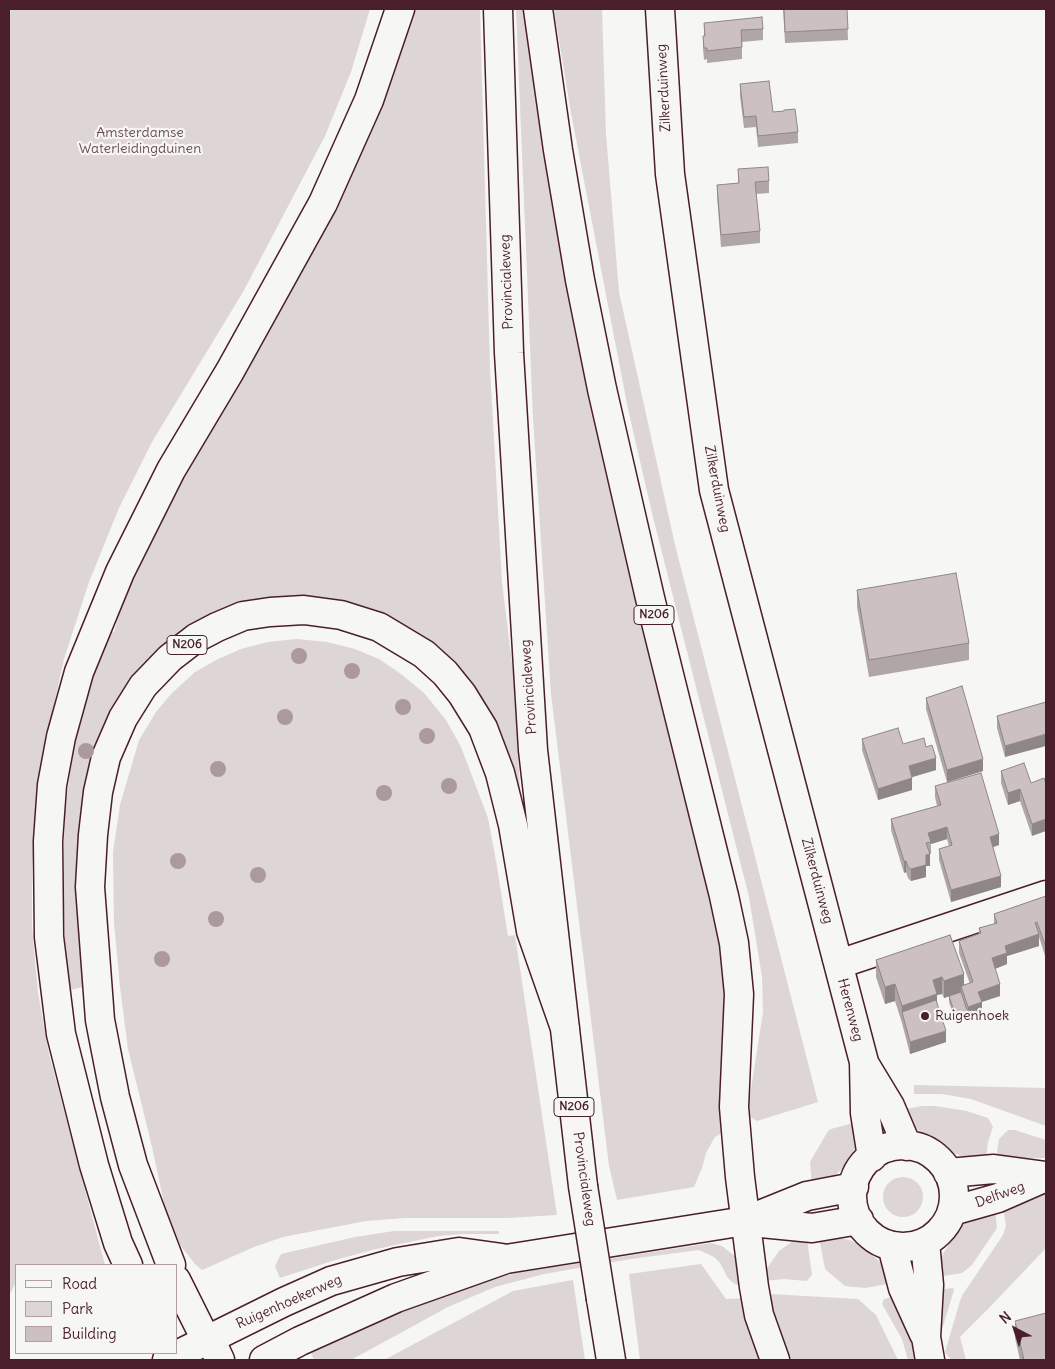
<!DOCTYPE html>
<style>
body{margin:0}
#map{position:relative;width:1055px;height:1369px;overflow:hidden;background:#f6f6f2;font-family:Delius,sans-serif}
canvas{display:block}
.frame{position:absolute;inset:0;border:10px solid #4a1f2b;pointer-events:none}
.legend{position:absolute;left:15px;top:1264px;width:162px;height:90px;box-sizing:border-box;background:#f6f6f2;border:1px solid #b1a0a2;margin:0;padding:6px 9px;list-style:none;font-size:15px;color:#4a1f2b}
.legend li{display:flex;align-items:center;gap:10px;height:25px}
.legend b{width:25px;border:1px solid #b1a0a2}
.north{position:absolute;left:990px;top:1304px;width:50px;height:50px;-webkit-text-stroke:4px #f6f6f2;paint-order:stroke;rotate:320deg;font-size:14px;font-weight:700;line-height:20px;text-align:center;color:#4a1f2b}
.north::after{content:'';display:block;margin:auto;width:18px;height:22px;background:#4a1f2b;clip-path:polygon(50% 0,100% 100%,50% 72%,0 100%)}
</style>
<div id="map">
<canvas width="1055" height="1369"></canvas>
<div class="frame"></div>
<ul class="legend">
<li><b style="height:6px;background:#f6f6f2"></b>Road</li>
<li><b style="height:14px;background:#ddd6d5"></b>Park</li>
<li><b style="height:14px;background:#ccc1c0"></b>Building</li>
</ul>
<div class="north">N</div>
</div>
<script>
const g = document.querySelector('canvas').getContext('2d');
g.lineJoin = 'round';
function fillPath(path, color) { g.fillStyle = color; g.fill(path, 'evenodd'); }
const toPath = rows => new Path2D(rows.map(r => 'M' + r).join(''));
function trace(path, color, width, dash) { g.strokeStyle = color; g.lineWidth = width; g.lineCap = dash ? 'butt' : 'round'; g.setLineDash(dash || []); g.stroke(path); }
function drawText(font, color, halo, rows, align = 'center') {
  g.font = font + ' Delius,sans-serif'; g.lineWidth = 4.5; g.setLineDash([]); g.textBaseline = 'middle'; g.strokeStyle = halo; g.fillStyle = color; for (const [text, x, y, turn = 0] of rows) {
    g.save(); g.translate(x, y); g.rotate((+turn || 0) * Math.PI / 180); g.textAlign = isNaN(turn) ? turn : align; if (halo) g.strokeText(text, 0, 0); g.fillText(text, 0, 0); g.restore();
  }
}
const green = toPath([
 [9,9,370,9,351,72,325,136,243,292,152,442,119,508,89,582,64,659,47,737,37,798,32,870,32,926,38,993,49,1054,105,1265,16,1265,16,1282,9,1296],
 [404,9,480,9,490,368,502,582,513,672,522,822,414,636,244,610,110,726,88,986,70,990,65,943,63,876,65,810,73,749,86,684,104,627,114,633,124,593],
 [516,9,529,9,729,976,726,1123,722,1133,715,1137,706,1153,702,1168,694,1187,617,1200,609,1166,551,694,533,419],
 [554,9,602,9,606,134,619,292,675,545,818,1102,757,1121,747,1115,763,1012,762,977,749,897,652,513,628,409,571,113],
 [297,639,327,642,355,649,379,659,401,674,424,693,446,720,461,747,488,818,496,861,508,936,515,935,557,1215,506,1218,405,1218,366,1221,283,1237,254,1247,202,1270,195,1264,180,1245,166,1213,153,1151,128,1049,120,987,114,923,113,852,120,805,139,740,156,712,171,694,195,672,218,659,241,649,268,642],
 [914,1085,1046,1088,1046,1126,971,1099,942,1094,914,1094],
 [922,1106,935,1106,967,1111,988,1118,993,1127,988,1142,986,1160,973,1160,953,1153,919,1131,911,1124,901,1110],
 [857,1122,857,1138,855,1149,845,1166,830,1180,812,1187,810,1162,828,1131,831,1129],
 [1008,1130,1015,1130,1046,1140,1046,1158,996,1159,999,1139],
 '883 1197a20 20 0 1 1 40 0a20 20 0 1 1-40 0Z',
 [1046,1194,1046,1248,988,1309,960,1337,966,1360,951,1360,945,1352,960,1301,963,1294,1003,1235,1006,1226,1003,1206],
 [995,1208,997,1228,972,1265,962,1273,938,1277,939,1264,943,1254,958,1230,973,1216],
 [394,1231,499,1231,499,1234,463,1234,438,1236,372,1250,332,1261,280,1278,275,1266,281,1254,355,1237],
 [830,1236,849,1240,859,1244,879,1261,886,1270,893,1283,865,1288,845,1286,825,1269,819,1237],
 [807,1239,812,1275,807,1281,784,1279,763,1281,765,1271,779,1251,793,1241],
 [711,1243,722,1246,736,1257,741,1265,745,1284,737,1285,732,1282,728,1278,720,1263,714,1257,699,1250,631,1259,544,1274,495,1287,448,1307,351,1360,314,1360,309,1348,361,1323,464,1287,516,1273],
 [701,1264,726,1299,745,1298,769,1360,640,1360,629,1274],
 [573,1280,585,1360,384,1360,513,1291],
 [953,1288,954,1290,940,1336,937,1290],
 [769,1294,858,1299,876,1315,898,1360,791,1360,779,1329],
 [897,1296,908,1332,916,1360,908,1360,902,1339,882,1304,884,1299]
]);
const street = toPath([
 [837,958,848,961,1046,895]
]);
const secondary = toPath([
 [660,9,670,174,714,490,864,1062,865,1113,872,1157],
 [864,1063,890,1106,907,1146],
 '852 1196a51 51 0 1 1 102 0a51 51 0 1 1-102 0Z',
 [948,1173,994,1169,1046,1176],
 [952,1211,998,1198,1046,1177],
 [751,1222,812,1228,859,1220],
 [925,1242,929,1285,926,1337,930,1360],
 [892,1246,903,1288,924,1334],
 [167,1360,284,1302,331,1281,398,1262,459,1252,502,1258],
 [264,1360,300,1341,396,1298,506,1259,745,1221,807,1196,854,1187]
]);
const primary = toPath([
 [498,9,509,353,533,750,583,1186],
 [538,9,558,150,580,280,602,389,650,598,724,896,734,943,739,994,734,1107,740,1177,754,1287,759,1315,775,1360],
 [128,1265,118,1243,94,1165,61,1034,49,937,48,841,52,785,61,737,79,672,120,572,171,470,230,371,323,203,369,100,400,9],
 [171,1265,133,1165,115,1097,100,1020,90,887,93,835,98,792,106,757,123,718,143,686,170,658,196,638,217,627,243,616,270,612,304,610,341,615,379,627,424,654,445,673,462,694,483,728,500,773,513,825,531,931,565,1028],
 [176,1280,206,1340,213,1345,220,1360],
 [601,1299,611,1360],
 [170,1353,174,1360]
]);
const primaryBridge = toPath([
 [583,1186,601,1299]
]);
const trees = [
 [299,656],
 [352,671],
 [403,707],
 [285,717],
 [427,736],
 [86,751],
 [218,769],
 [449,786],
 [384,793],
 [178,861],
 [258,875],
 [216,919],
 [162,959]
];
const wall = toPath([
 [783,9,847,9,848,40,785,43],
 [704,23,763,29,763,40,742,42,742,59,707,63,707,59,704,60,703,48,703,36,704,36],
 [740,84,773,112,798,132,798,143,758,147,756,127,744,128,740,96],
 [738,169,769,181,769,193,756,194,760,231,760,243,721,247,717,196,717,185,738,183],
 [857,590,969,643,969,660,869,677,857,607],
 [926,698,983,771,947,782,926,709],
 [1046,702,1005,757,997,728,997,716],
 [862,739,926,747,936,770,912,777,912,790,878,800,862,750],
 [1001,771,1031,783,1046,784,1032,836,1020,801,1008,805,1001,783],
 [935,786,999,845,993,847,1001,887,951,902,939,860,939,849,949,846,947,839,931,844,931,854,930,854,930,866,926,866,926,877,911,881,908,878,906,872,904,873,891,830,891,819,937,806,935,797],
 [1046,896,1046,959,1039,937,1039,946,1007,956,1007,964,995,969,1000,996,982,1002,982,1014,968,1019,956,1023,949,1002,949,996,961,992,944,998,942,994,937,995,937,1004,946,1042,910,1054,902,1023,895,1001,885,1004,876,977,876,960,950,935,964,986,970,984,959,953,959,941,979,934,979,928,994,924,994,914],
 [1015,1321,1046,1360,1020,1360,1015,1338]
]);
const shadedWall = toPath([
 [1046,734,1046,746,1005,757,1005,746],
 [936,758,936,770,909,778,909,766],
 [983,759,983,771,947,782,947,770],
 [912,778,912,790,878,800,878,789],
 [1020,789,1020,801,1008,805,1008,793],
 [1046,819,1046,831,1032,836,1032,824],
 [947,827,947,839,931,844,928,833],
 [999,834,999,845,990,848,990,837],
 [930,854,930,866,926,866,926,877,911,881,911,869,926,855],
 [904,861,906,861,906,872,904,873],
 [1001,876,1001,887,951,902,951,890],
 [1039,934,1039,946,1007,956,1007,964,992,970,992,958,1005,946],
 [964,974,964,991,961,986,961,992,944,998,944,981],
 [942,977,942,994,937,995,937,1011,902,1012,902,1023,902,1006,933,980],
 [895,984,895,1001,885,1004,885,987],
 [1000,984,1000,996,978,1003,978,992],
 [982,1002,982,1014,968,1019,968,1007],
 [968,1013,968,1019,956,1023,956,1017],
 [946,1031,946,1042,910,1054,910,1042]
]);
const building = toPath([
 [784,9,847,9,848,29,785,32,784,9],
 [762,17,763,29,741,30,742,47,707,51,707,48,704,48,703,36,705,36,704,23,762,17],
 [769,81,773,112,784,111,784,110,795,109,798,132,758,136,756,116,744,117,740,84,769,81],
 [768,167,769,181,755,182,760,231,721,235,717,185,739,183,738,169,768,167],
 [956,573,969,643,869,660,857,590,956,573],
 [962,686,983,759,947,770,926,698,962,686],
 [1046,702,1046,734,1005,746,997,716,1046,702],
 [898,728,903,744,924,738,926,747,932,745,936,758,909,766,912,778,878,789,862,739,898,728],
 [1024,763,1031,783,1044,778,1046,784,1046,819,1032,824,1020,789,1008,793,1001,771,1024,763],
 [981,773,999,834,990,837,1001,876,951,890,939,849,952,845,947,827,928,833,931,842,926,843,930,854,926,855,926,865,911,869,908,867,906,861,904,861,891,819,941,805,935,786,981,773],
 [1046,896,1046,947,1037,922,1035,923,1039,934,1005,946,1007,953,992,958,1000,984,978,992,982,1002,968,1007,961,986,973,982,959,941,981,933,979,928,997,923,994,914,1046,896],
 [950,935,964,974,944,981,942,977,933,980,937,994,902,1006,895,984,885,987,876,960,950,935],
 [961,992,968,1013,956,1017,949,996,961,992],
 [936,1000,946,1031,910,1042,902,1012,936,1000],
 [1046,1313,1046,1360,1024,1360,1015,1321,1046,1313]
]);
const markers = [
 [925,1016,5,"#4a1f2b"]
];
const shields = [
 [654,615,40],
 [187,645,40],
 [574,1107,40]
];
const shieldNames = [
 ["N206",654,615],
 ["N206",187,645],
 ["N206",574,1107]
];
const streetNames = [
 ["Zilkerduinweg",664,88,-93],
 ["Provincialeweg",507,282,-92],
 ["Zilkerduinweg",717,489,79],
 ["Provincialeweg",529,687,-94],
 ["Zilkerduinweg",817,881,75],
 ["Herenweg",850,1010,75],
 ["Provincialeweg",584,1179,82],
 ["Delfweg",1000,1195,-20],
 ["Ruigenhoekerweg",289,1302,-24]
];
const parkNames = [
 ["Amsterdamse",140,133],
 ["Waterleidingduinen",140,149]
];
const poiNames = [
 ["Ruigenhoek",935,1016]
];
fillPath(green, '#ddd6d5');
trace(street, '#4a1f2b', 31);
trace(secondary, '#4a1f2b', 31);
trace(primary, '#4a1f2b', 31);
trace(street, '#f6f6f2', 28);
trace(secondary, '#f6f6f2', 28);
trace(primary, '#f6f6f2', 28);
trace(primaryBridge, '#4a1f2b', 31, []);
trace(primaryBridge, '#f6f6f2', 28);
g.fillStyle = '#ac999c';
for (const [x, y] of trees) { g.beginPath(); g.arc(x, y, 8, 0, 2 * Math.PI); g.fill(); }
fillPath(wall, '#afa6a5');
fillPath(shadedWall, '#8f8786');
fillPath(building, '#ccc1c0');
trace(building, '#8f8786', 1);
for (const [x, y, r, color] of markers) { const dot = new Path2D(); dot.arc(x, y, r, 0, 2 * Math.PI); g.fillStyle = color; g.fill(dot); trace(dot, '#f6f6f2', 2); }
for (const [x, y, w] of shields) { const box = new Path2D(); box.roundRect(x - w / 2, y - 9.5, w, 19, 4); g.fillStyle = '#f6f6f2'; g.fill(box); trace(box, '#4a1f2b', 1); }
drawText('bold 12px', '#4a1f2b', null, shieldNames);
drawText('14px', '#4a1f2b', '#f6f6f2', streetNames);
drawText('14px', '#6f4d56', '#f6f6f2', parkNames);
drawText('14px', '#4a1f2b', '#f6f6f2', poiNames, 'left');
</script>
